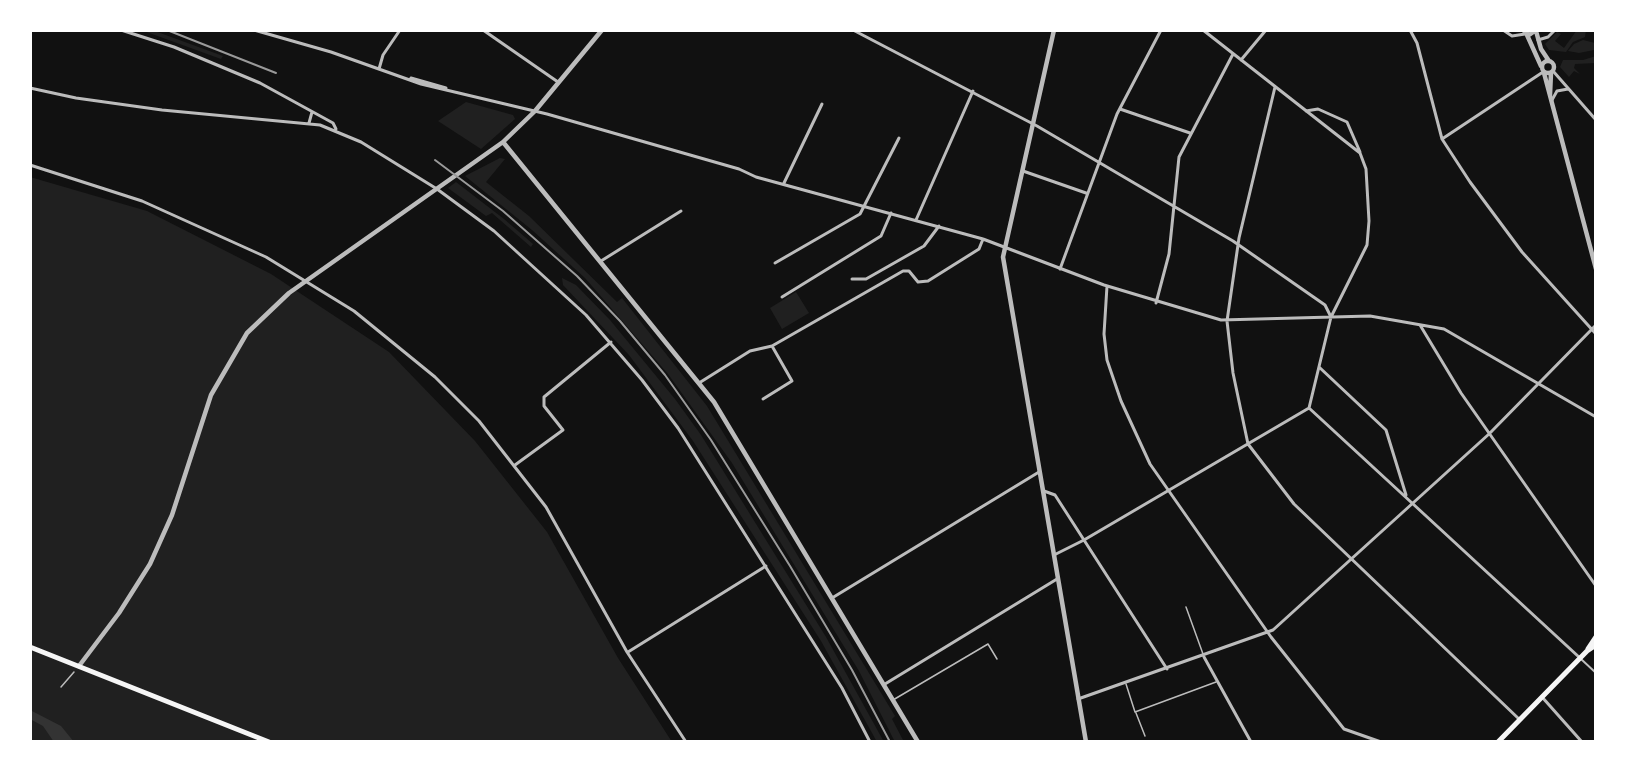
<!DOCTYPE html>
<style>
body{margin:0}
#map{position:relative;width:1626px;height:772px;overflow:hidden;background:#111;font-family:Poppins,sans-serif}
canvas{display:block}
.frame{position:absolute;inset:0;border:32px solid #fff;pointer-events:none}
</style>
<div id="map">
<canvas width="1626" height="772"></canvas>
<div class="frame"></div>
</div>
<script>
const g = document.querySelector('canvas').getContext('2d');
g.lineJoin = 'round';
function fillPath(path, color) { g.fillStyle = color; g.fill(path, 'evenodd'); }
const toPath = rows => new Path2D(rows.map(r => 'M' + r).join(''));
function trace(path, color, width, dash) { g.strokeStyle = color; g.lineWidth = width; g.lineCap = dash ? 'butt' : 'round'; g.setLineDash(dash || []); g.stroke(path); }
const green = toPath([
 [141,30,152,30,223,56,221,59],
 [1577,30,1586,30,1585,37,1573,42,1566,52,1549,50,1545,44,1557,32,1561,34,1555,41,1564,48],
 [1596,37,1596,49,1594,50,1579,53,1568,51,1574,44,1583,40,1595,43],
 [1596,56,1596,63,1575,64,1574,68,1580,74,1574,71,1569,77,1560,67,1563,60,1583,60],
 [466,102,513,115,515,119,481,149,438,121],
 [500,158,505,159,486,182,529,216,617,302,622,298,707,406,895,716,892,719,904,742,895,742,859,671,732,463,668,374,585,278,532,230,465,176],
 [30,177,147,211,271,274,389,352,475,441,547,532,618,658,672,742,30,742],
 [456,182,504,219,533,244,531,247,492,213,486,216,448,188],
 [562,278,576,285,610,320,675,399,701,435,826,637,884,742,877,742,821,641,693,441,629,355,563,285],
 [796,292,809,313,782,329,770,308]
]);
const water = toPath([
 [30,710,61,726,74,742,54,742,43,726,30,719]
]);
const service = toPath([
 [1186,607,1203,654],
 [1126,684,1135,712,1216,682],
 [61,687,74,672],
 [893,700,988,644,997,659],
 [1136,713,1145,736]
]);
const pedestrian = toPath([
 [1581,659,1596,673]
]);
const minor = toPath([
 [121,30,174,47,260,83,333,123,336,129],
 [254,30,331,52,421,84,547,114,739,169,756,177,983,239,1104,285,1221,320,1370,316,1444,329,1596,417],
 [483,30,558,82],
 [853,30,1037,126,1233,241,1325,305,1331,317],
 [1410,30,1417,43,1442,139,1470,182,1522,252,1596,334],
 [1503,30,1512,36,1525,34],
 [1538,40,1548,37,1555,30],
 [1241,60,1266,30],
 [379,69,383,55,400,30],
 [1553,71,1596,120],
 [411,78,446,88],
 [1275,87,1239,238,1227,321,1233,373,1248,444,1294,504,1519,719],
 [30,88,76,98,162,110,320,125,361,142,437,189,494,231,586,315,642,380,678,428,842,688,870,742],
 [1552,100,1557,91,1568,89],
 [1120,109,1190,133],
 [1306,111,1318,109,1347,122,1360,152],
 [309,123,312,112],
 [1442,139,1543,72],
 [30,165,142,201,266,257,354,311,435,377,479,421,546,507,627,652,686,742],
 [1023,171,1086,193],
 [784,183,822,104],
 [916,220,973,91],
 [601,261,681,211],
 [775,263,860,214,899,138],
 [1060,269,1117,114,1161,30],
 [852,279,866,279,924,246,939,226],
 [1107,286,1104,334,1107,360,1121,401,1150,464,1271,637,1344,729,1381,742],
 [782,297,881,236,891,213],
 [1156,303,1169,254,1179,157,1233,54],
 [1420,325,1461,393,1596,586],
 [1319,367,1386,430,1406,495],
 [699,383,750,351,772,346],
 [763,399,792,381,772,346,903,271,909,271,918,282,928,281,979,249,983,239],
 [1309,408,1580,658],
 [515,465,563,430,544,406,544,397,611,342],
 [1044,491,1055,495,1167,669],
 [1054,555,1084,540,1309,408,1331,317,1367,245,1369,221,1366,169,1360,153,1203,30],
 [832,598,1039,472],
 [628,652,766,566],
 [1204,657,1251,742],
 [885,684,1057,579],
 [1542,697,1582,742],
 [1078,699,1273,630,1489,434,1596,325]
]);
const tertiary = toPath([
 [1054,30,1003,257,1086,742],
 [1523,30,1529,35,1536,30],
 [1536,31,1541,49,1549,61],
 [1527,35,1541,66],
 '1542 67a6 6 0 1 1 12 0a6 6 0 1 1-12 0Z',
 [1544,73,1596,269],
 [1550,95,1551,73],
 [503,142,714,402,918,742],
 [79,666,119,613,150,564,172,515,211,395,247,333,289,293,503,142,535,111,602,30]
]);
const primary = toPath([
 [30,647,269,742],
 [1588,649,1596,637],
 [1498,742,1587,651,1596,645]
]);
const rail = toPath([
 [167,30,276,73],
 [435,160,503,211,577,276,620,321,665,375,711,440,790,566,852,670,890,742]
]);
fillPath(green, '#202020');
fillPath(water, '#333');
trace(service, '#bcbcbc', 1.5);
trace(pedestrian, '#bcbcbc', 2);
trace(minor, '#bcbcbc', 3);
trace(tertiary, '#bcbcbc', 4.5);
trace(primary, '#f5f5f5', 5);
trace(rail, '#9a9a9a', 2);
</script>
